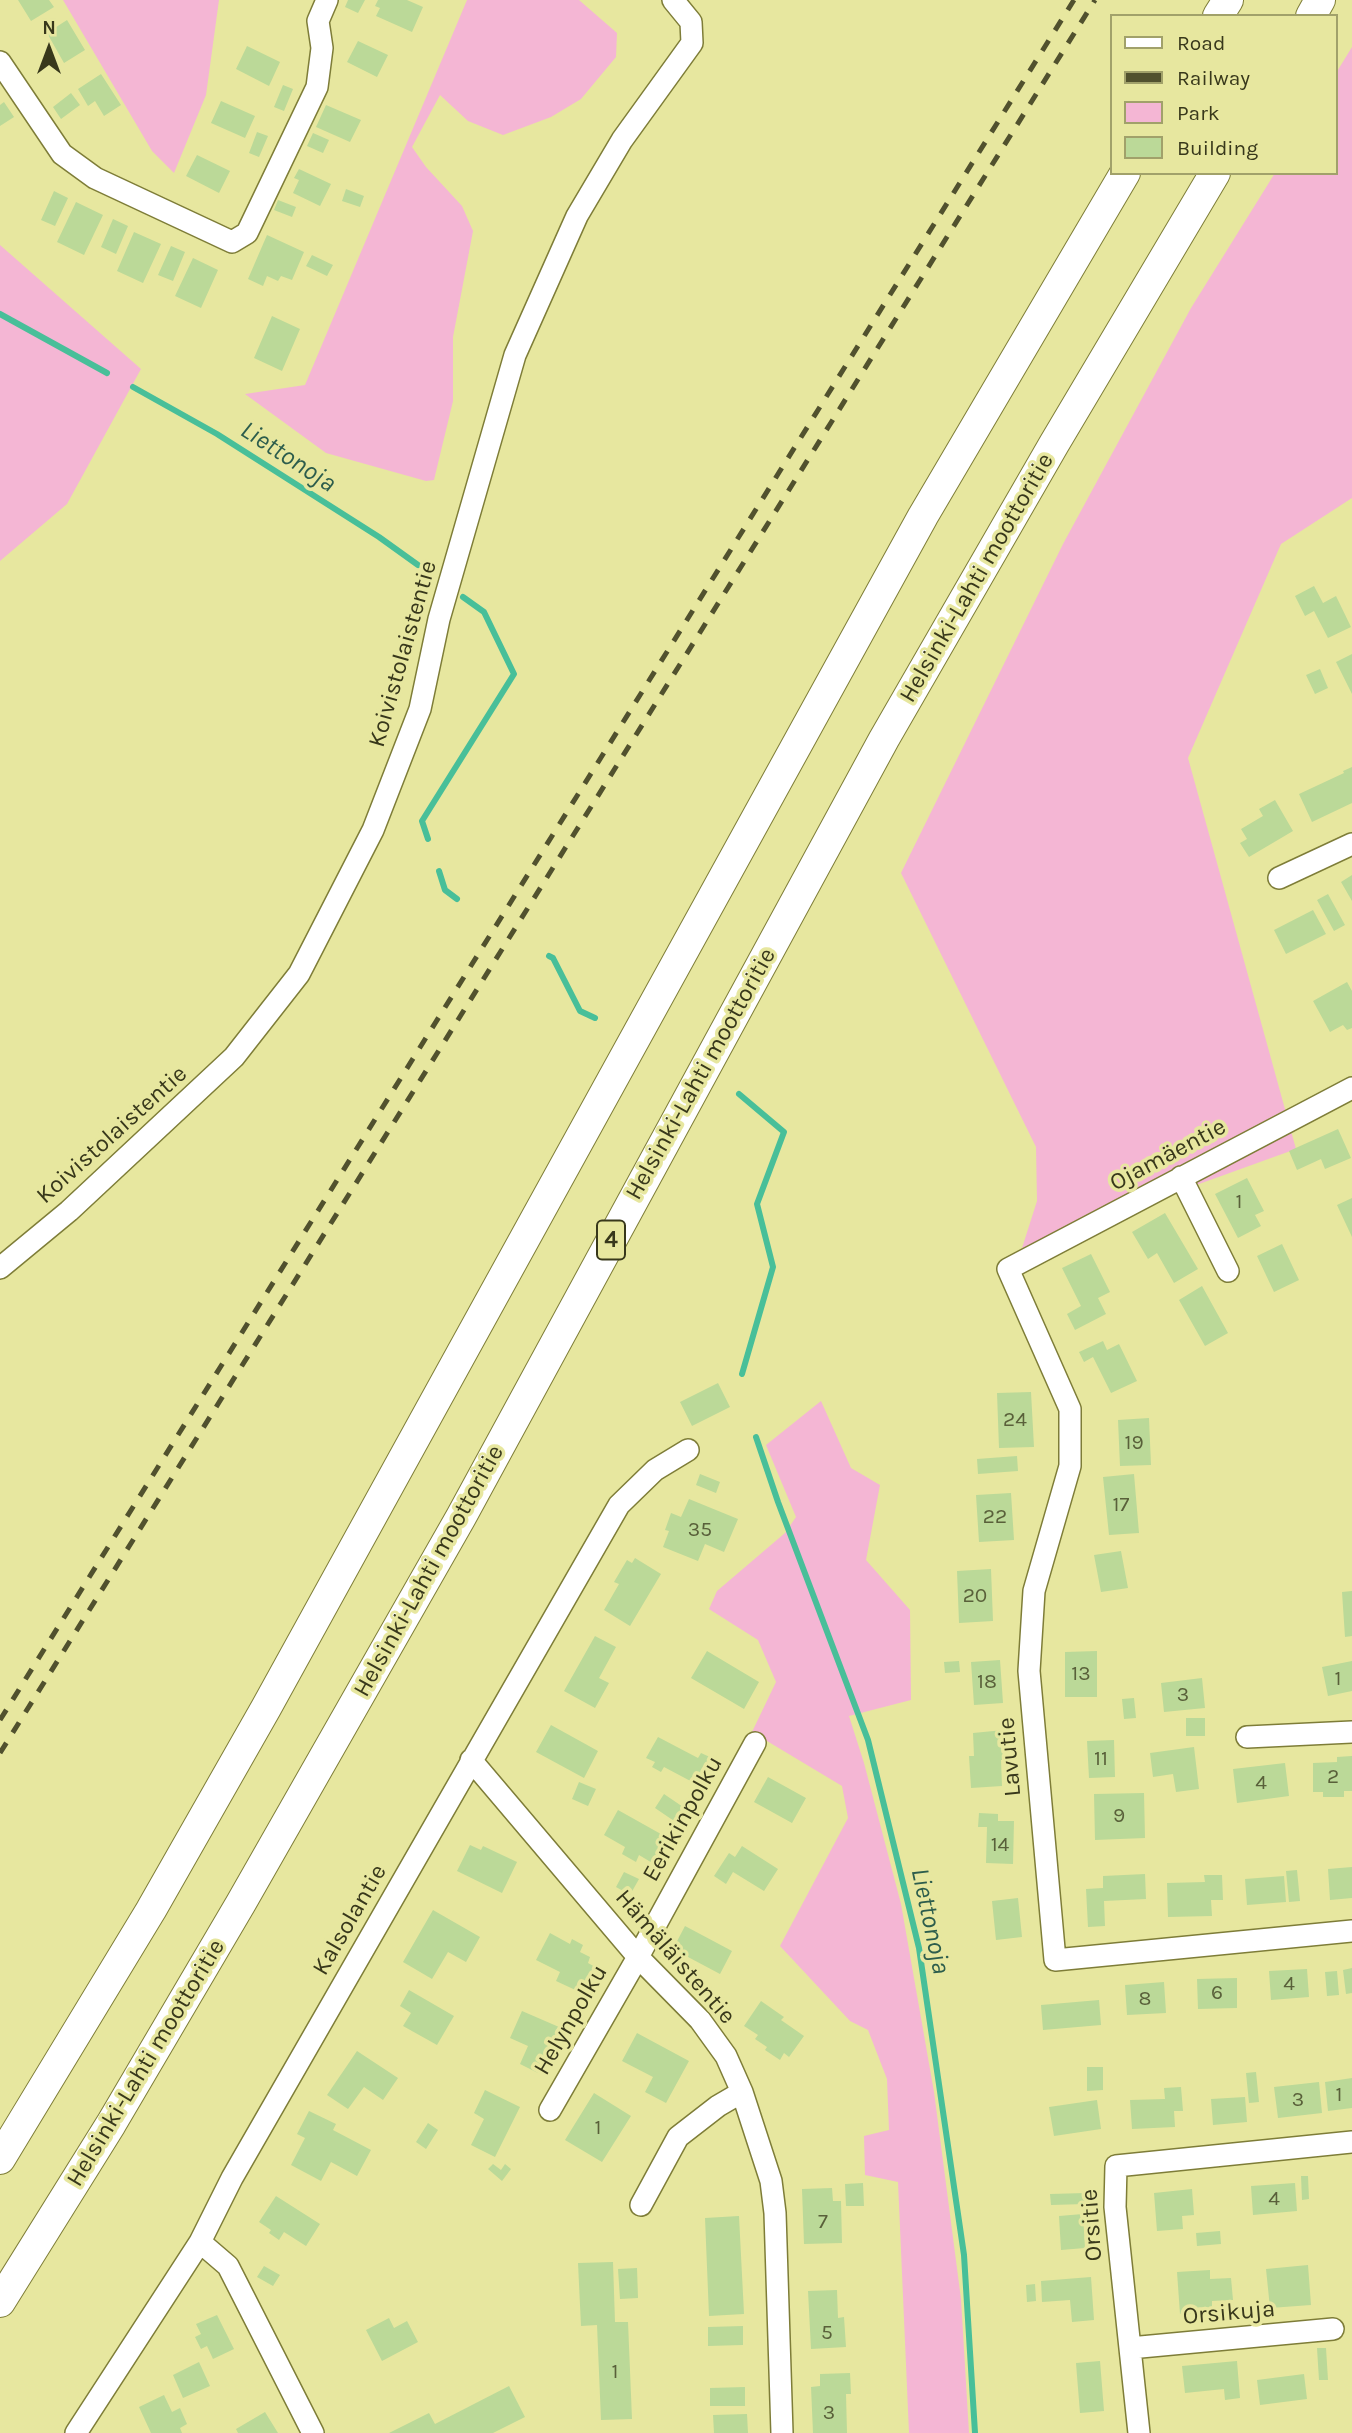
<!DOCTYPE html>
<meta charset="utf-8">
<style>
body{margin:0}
#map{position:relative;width:1352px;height:2433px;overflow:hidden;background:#e7e79f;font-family:Karla,sans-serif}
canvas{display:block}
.legend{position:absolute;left:1110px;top:14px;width:228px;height:161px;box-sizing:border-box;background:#e7e79f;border:2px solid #a1a16a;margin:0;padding:9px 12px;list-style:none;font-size:21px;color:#38381b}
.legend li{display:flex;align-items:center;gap:14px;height:35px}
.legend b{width:35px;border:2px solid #a1a16a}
.north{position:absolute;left:14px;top:14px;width:70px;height:70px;-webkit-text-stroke:5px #e7e79f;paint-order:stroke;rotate:0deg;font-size:19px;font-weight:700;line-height:28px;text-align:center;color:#38381b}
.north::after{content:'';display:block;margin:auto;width:24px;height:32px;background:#38381b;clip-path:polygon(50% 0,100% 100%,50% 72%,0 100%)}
</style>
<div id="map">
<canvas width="1352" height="2433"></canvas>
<ul class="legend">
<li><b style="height:9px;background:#fff"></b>Road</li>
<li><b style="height:9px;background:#51512e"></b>Railway</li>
<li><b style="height:19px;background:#f4b6d4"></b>Park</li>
<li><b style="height:19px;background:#bbd998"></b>Building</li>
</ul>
<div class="north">N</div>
</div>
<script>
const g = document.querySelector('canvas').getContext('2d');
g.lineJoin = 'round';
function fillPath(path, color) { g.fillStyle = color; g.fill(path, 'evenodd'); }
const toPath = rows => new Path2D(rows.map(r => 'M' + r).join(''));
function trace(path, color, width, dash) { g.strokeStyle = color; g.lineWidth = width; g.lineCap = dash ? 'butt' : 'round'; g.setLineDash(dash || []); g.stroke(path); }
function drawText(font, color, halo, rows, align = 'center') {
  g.font = font + ' Karla,sans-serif'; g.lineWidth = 7; g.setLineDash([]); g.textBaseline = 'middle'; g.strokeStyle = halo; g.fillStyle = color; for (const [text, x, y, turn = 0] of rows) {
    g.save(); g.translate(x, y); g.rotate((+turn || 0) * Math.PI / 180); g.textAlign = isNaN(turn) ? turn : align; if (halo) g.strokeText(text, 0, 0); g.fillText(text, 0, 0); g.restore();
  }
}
const green = toPath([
 [63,0,219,0,206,95,174,173,152,151],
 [467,0,579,0,617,33,616,57,581,99,551,117,503,135,468,121,440,95,412,147,426,167,462,206,473,231,453,337,453,401,434,480,426,481,326,453,245,394,305,385],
 [1352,47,1352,498,1281,544,1188,758,1296,1149,1022,1248,1037,1201,1036,1147,901,873,1063,544,1191,308,1275,173,1336,173,1336,73],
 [0,245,141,369,67,504,0,561],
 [821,1401,851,1468,880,1485,866,1560,910,1610,911,1700,849,1716,864,1763,901,1904,934,2092,961,2299,969,2433,909,2433,898,2182,865,2175,864,2136,889,2130,887,2079,868,2030,850,2021,780,1946,848,1818,842,1786,752,1732,776,1682,758,1640,709,1609,717,1591,785,1533,796,1517,766,1445]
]);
const stream = toPath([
 [0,314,107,373],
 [133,387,217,434,379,537,418,565],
 [428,839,422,821,514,674,484,612,463,597],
 [439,871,445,890,457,899],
 [549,956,553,958,580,1011,595,1018],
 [739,1094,784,1132,757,1204,773,1267,742,1374],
 [756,1437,778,1502,868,1740,919,1948,964,2255,975,2433]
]);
const building = toPath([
 [18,0,49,0,54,7,31,21],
 [348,0,365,0,358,13,345,7],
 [378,0,407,0,423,7,412,32,376,16,380,8,375,6],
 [67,20,85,50,64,63,47,33],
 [358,41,388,55,377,77,347,62],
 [247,46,280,62,269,86,236,69],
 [101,74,121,105,104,116,95,101,88,106,78,89],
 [283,85,293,89,284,111,274,107],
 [71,93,80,105,61,119,53,107],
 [221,101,255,116,245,138,211,123],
 [4,102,14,117,0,126,0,105],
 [326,105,361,120,350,142,316,127],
 [257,132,268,136,259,157,249,153],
 [313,133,329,140,323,153,307,146],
 [197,155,230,171,219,193,186,176],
 [299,169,331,184,320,206,293,193,299,180,294,178],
 [346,189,364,196,360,207,342,201],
 [54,191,68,198,55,226,41,220],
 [278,200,296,207,292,217,274,210],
 [76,202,103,215,84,255,57,242],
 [113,219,128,226,116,254,101,247],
 [134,232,161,244,143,283,117,271],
 [267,235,304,252,292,280,281,276,278,281,267,276,263,286,248,279],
 [171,246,185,252,173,281,158,275],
 [312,255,333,265,327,276,306,266],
 [193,258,218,270,201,308,175,296],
 [272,316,300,329,282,371,254,358],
 [1314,586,1323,603,1336,596,1351,627,1328,638,1314,611,1305,616,1295,596],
 [1352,654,1352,694,1336,662],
 [1320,669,1328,688,1315,694,1306,675],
 [1352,767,1352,803,1312,822,1299,794,1344,773,1343,771],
 [1275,800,1293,831,1249,857,1240,843,1247,839,1241,829,1263,816,1259,809],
 [1352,875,1352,901,1341,882],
 [1328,894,1345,925,1334,931,1317,900],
 [1313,910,1326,934,1286,954,1274,930],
 [1347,982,1352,991,1352,1028,1347,1030,1343,1025,1330,1032,1313,1001],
 [1338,1129,1351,1158,1325,1169,1321,1159,1297,1170,1289,1151],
 [1247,1178,1264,1211,1255,1215,1261,1226,1238,1238,1215,1194],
 [1352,1198,1352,1237,1337,1205],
 [1165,1213,1198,1269,1174,1283,1157,1253,1148,1259,1132,1232],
 [1282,1244,1299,1280,1274,1292,1257,1256],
 [1091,1254,1110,1292,1098,1298,1106,1314,1075,1330,1067,1314,1081,1306,1062,1268],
 [1202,1286,1228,1333,1205,1346,1179,1300],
 [1103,1341,1107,1350,1119,1344,1137,1381,1111,1393,1093,1357,1084,1362,1079,1352],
 [718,1383,730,1407,692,1426,680,1402],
 [1031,1392,1034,1447,999,1448,997,1393],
 [1149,1418,1151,1465,1120,1466,1118,1420],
 [1017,1456,1018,1471,978,1474,977,1459],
 [700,1474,720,1482,716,1493,696,1485],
 [1134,1474,1139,1533,1109,1535,1103,1477],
 [1011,1493,1014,1540,979,1542,976,1495],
 [689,1499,738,1519,724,1552,705,1544,698,1561,663,1547,669,1531,665,1530,671,1513,681,1517],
 [1121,1551,1128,1588,1101,1592,1094,1555],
 [635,1558,661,1574,630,1626,604,1610,619,1584,614,1582,627,1560,632,1563],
 [991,1569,993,1621,959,1623,957,1571],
 [1352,1591,1352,1636,1345,1637,1342,1592],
 [595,1636,616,1647,599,1678,609,1683,595,1708,564,1691],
 [707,1651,759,1682,744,1709,691,1678],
 [1097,1651,1097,1697,1065,1697,1065,1652],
 [1000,1660,1003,1703,974,1705,971,1662],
 [959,1661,960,1672,945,1673,944,1662],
 [1352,1661,1352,1691,1328,1696,1322,1667],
 [1202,1678,1205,1708,1164,1712,1161,1683],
 [1134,1698,1136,1718,1124,1719,1122,1699],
 [1186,1718,1205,1718,1205,1736,1186,1736],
 [551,1725,598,1751,584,1778,536,1752],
 [1004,1730,1006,1760,1001,1760,1002,1786,971,1788,969,1756,974,1756,973,1733],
 [658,1737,698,1758,701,1753,712,1758,698,1785,664,1767,661,1772,652,1767,655,1762,646,1758],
 [1114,1740,1115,1777,1089,1778,1087,1741],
 [1194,1747,1199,1789,1176,1792,1173,1774,1153,1777,1150,1753],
 [1352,1756,1352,1791,1344,1791,1344,1797,1323,1797,1323,1792,1313,1792,1313,1763,1337,1762,1337,1757],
 [1285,1763,1289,1796,1237,1803,1233,1769],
 [768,1777,806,1798,792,1823,754,1802],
 [579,1782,596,1789,588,1806,572,1799],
 [1144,1793,1145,1838,1095,1840,1094,1794],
 [664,1794,686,1809,677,1823,655,1808],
 [618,1810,668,1838,654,1864,639,1855,636,1862,622,1854,625,1847,604,1835],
 [979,1813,998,1814,998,1821,1014,1821,1013,1864,986,1863,987,1827,978,1827],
 [470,1845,481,1850,483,1846,517,1862,502,1893,457,1871],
 [742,1846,778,1869,764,1891,733,1872,726,1884,714,1876,729,1853,735,1857],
 [1352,1867,1352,1898,1330,1900,1328,1869],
 [1297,1870,1300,1901,1289,1902,1286,1871],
 [624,1872,639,1879,630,1895,616,1887],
 [1145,1874,1146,1899,1104,1901,1105,1926,1088,1927,1086,1889,1103,1888,1103,1876],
 [1204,1875,1222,1875,1223,1900,1211,1900,1212,1916,1168,1917,1167,1883,1205,1882],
 [1284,1876,1286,1902,1247,1905,1245,1879],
 [1018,1898,1022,1937,996,1940,992,1901],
 [433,1910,480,1937,466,1962,448,1952,432,1979,403,1962],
 [685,1926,732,1951,720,1974,673,1949],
 [550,1933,570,1944,572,1939,583,1945,580,1952,590,1957,588,1963,597,1968,584,1994,556,1981,560,1972,536,1960],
 [1352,1968,1352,1993,1346,1994,1343,1970],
 [1307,1969,1309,1997,1271,2000,1269,1971],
 [1337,1971,1339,1995,1327,1996,1325,1972],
 [1237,1978,1237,2008,1198,2009,1197,1979],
 [1164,1982,1166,2013,1127,2015,1125,1985],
 [409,1990,454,2016,437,2045,403,2026,411,2013,400,2006],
 [1099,2000,1101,2025,1043,2030,1041,2005],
 [761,2001,784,2017,781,2020,804,2036,789,2057,784,2053,780,2060,765,2050,767,2047,755,2039,758,2035,744,2026],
 [522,2011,559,2027,538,2073,520,2064,528,2046,510,2038],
 [637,2033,689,2061,666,2103,645,2092,653,2077,622,2061],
 [357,2051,398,2078,383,2100,364,2087,348,2109,327,2095],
 [1087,2067,1103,2067,1103,2090,1087,2091],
 [1256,2072,1259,2102,1249,2103,1246,2073],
 [1352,2078,1352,2108,1328,2111,1325,2082],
 [1319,2082,1322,2113,1278,2118,1274,2087],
 [1181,2087,1183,2111,1174,2111,1175,2127,1132,2129,1130,2100,1165,2099,1164,2088],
 [485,2090,520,2107,495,2157,471,2145,484,2119,474,2113],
 [594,2093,631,2116,602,2162,565,2140],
 [1245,2097,1247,2122,1213,2125,1211,2099],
 [1097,2100,1101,2129,1054,2136,1049,2107],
 [309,2111,336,2124,333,2130,371,2150,357,2176,331,2162,321,2181,291,2165,305,2138,297,2134],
 [428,2123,438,2130,426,2149,416,2142],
 [493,2164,501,2170,505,2164,511,2169,502,2181,488,2169],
 [1301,2176,1308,2176,1309,2199,1302,2200],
 [863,2183,864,2206,846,2206,845,2184],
 [1295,2183,1297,2211,1253,2215,1251,2186],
 [832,2188,833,2201,841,2201,842,2243,804,2244,802,2189],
 [1192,2189,1194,2215,1182,2216,1183,2229,1157,2231,1154,2193],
 [1085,2193,1086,2204,1051,2205,1050,2194],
 [276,2196,320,2224,306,2246,284,2232,279,2240,269,2233,271,2230,259,2222],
 [1083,2214,1085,2248,1061,2250,1059,2216],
 [739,2216,744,2314,709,2316,705,2218],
 [1220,2231,1221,2244,1197,2246,1196,2233],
 [613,2262,615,2322,628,2322,632,2419,601,2420,597,2325,581,2326,578,2263],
 [1308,2265,1311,2305,1270,2308,1266,2269],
 [264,2266,280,2275,273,2286,257,2277],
 [637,2268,638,2298,620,2299,618,2269],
 [1210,2270,1210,2279,1231,2278,1233,2300,1212,2301,1212,2312,1180,2314,1177,2272],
 [1091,2277,1094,2320,1072,2322,1070,2300,1042,2302,1041,2281],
 [1035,2284,1036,2301,1027,2302,1026,2285],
 [837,2290,838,2318,844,2317,846,2347,811,2349,808,2291],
 [217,2315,234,2349,213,2359,207,2346,201,2349,195,2337,201,2334,196,2324],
 [389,2318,394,2328,407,2321,418,2342,382,2361,366,2330],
 [743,2326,743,2345,708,2346,708,2327],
 [1317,2348,1326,2348,1328,2380,1319,2380],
 [1100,2361,1104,2411,1080,2413,1076,2363],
 [1237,2361,1240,2398,1225,2400,1224,2389,1185,2393,1182,2366],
 [199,2362,210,2386,183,2398,173,2375],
 [850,2373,851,2394,846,2394,847,2433,813,2433,811,2387,820,2386,820,2374],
 [1304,2374,1307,2399,1260,2405,1257,2380],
 [509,2386,525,2417,493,2433,389,2433,429,2413,435,2424],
 [745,2387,745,2406,710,2406,710,2388],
 [164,2395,172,2412,180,2408,187,2424,180,2428,182,2433,151,2433,139,2407],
 [265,2412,278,2433,238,2433,236,2429],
 [747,2414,748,2433,714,2433,713,2415]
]);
const minor = toPath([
 [0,62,62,154,95,178,232,242,247,233,317,87,322,48,318,21,327,0],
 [1279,878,1352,844],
 [1352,1088,1008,1269,1070,1409,1070,1466,1034,1591,1029,1671,1055,1960,1352,1931],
 [1181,1177,1228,1271],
 [0,1268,69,1211,234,1057,299,974,373,830,420,709,439,619,515,355,577,216,622,140,692,43,691,22,673,0],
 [1247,1737,1352,1732],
 [471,1760,638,1957,700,2020,726,2056,742,2092,771,2181,775,2213,782,2433],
 [550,2110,638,1957,755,1743],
 [641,2205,678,2137,718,2106,742,2092],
 [200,2242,228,2266,313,2433],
 [1130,2348,1333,2329],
 [76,2433,200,2242,232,2178,619,1505,655,1470,688,1450],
 [1139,2433,1115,2207,1116,2166,1352,2142]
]);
const highway = toPath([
 [1218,16,1228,0],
 [1311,16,1320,0],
 [0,2159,151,1910,266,1708,923,516,1125,173],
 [0,2302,111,2124,241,1903,461,1517,884,739,1054,444,1215,173]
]);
const rail = toPath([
 [0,1720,1074,0],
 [0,1753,1095,0]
]);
const numberNames = [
 ["1",1239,1202],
 ["24",1015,1420],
 ["19",1134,1443],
 ["17",1121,1505],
 ["22",995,1517],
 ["35",700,1530],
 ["20",975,1596],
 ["13",1081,1674],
 ["1",1338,1679],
 ["18",987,1682],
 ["3",1183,1695],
 ["11",1101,1759],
 ["2",1333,1777],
 ["4",1261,1783],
 ["9",1119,1816],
 ["14",1000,1845],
 ["4",1289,1984],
 ["6",1217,1993],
 ["8",1145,1999],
 ["1",1339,2095],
 ["3",1298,2100],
 ["1",598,2128],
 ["4",1274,2199],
 ["7",823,2222],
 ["5",827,2333],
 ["1",615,2372],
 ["3",829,2413]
];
const shields = [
 [611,1240,28]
];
const shieldNames = [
 ["4",611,1240]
];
const streetNames = [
 ["Helsinki-Lahti moottoritie",977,578,-60],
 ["Koivistolaistentie",403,654,-74],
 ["Helsinki-Lahti moottoritie",701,1074,-61],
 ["Koivistolaistentie",112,1135,-42],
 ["Ojamäentie",1168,1155,-28],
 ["Helsinki-Lahti moottoritie",429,1571,-61],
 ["Lavutie",1010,1757,-95],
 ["Eerikinpolku",683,1819,-61],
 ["Kalsolantie",350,1920,-60],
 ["Hämäläistentie",675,1957,49],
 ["Helynpolku",571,2020,-60],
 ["Helsinki-Lahti moottoritie",146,2063,-59],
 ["Orsitie",1092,2225,-94],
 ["Orsikuja",1229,2313,-5]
];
const waterNames = [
 ["Liettonoja",288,457,33],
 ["Liettonoja",930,1921,78]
];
fillPath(green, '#f4b6d4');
trace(stream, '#48bf99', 6);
fillPath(building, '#bbd998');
trace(minor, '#7e7d38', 24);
trace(highway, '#7e7d38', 32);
trace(minor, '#fff', 21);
trace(highway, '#fff', 30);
trace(rail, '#51512e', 5, [12, 12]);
drawText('21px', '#59603a', null, numberNames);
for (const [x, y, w] of shields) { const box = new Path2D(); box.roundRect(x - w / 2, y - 19.5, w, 39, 5); g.fillStyle = '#e7e79f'; g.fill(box); trace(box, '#38381b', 2); }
drawText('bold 23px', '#38381b', null, shieldNames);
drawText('24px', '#38381b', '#e7e79f', streetNames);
drawText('italic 26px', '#2d5d4c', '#e7e79f', waterNames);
</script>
